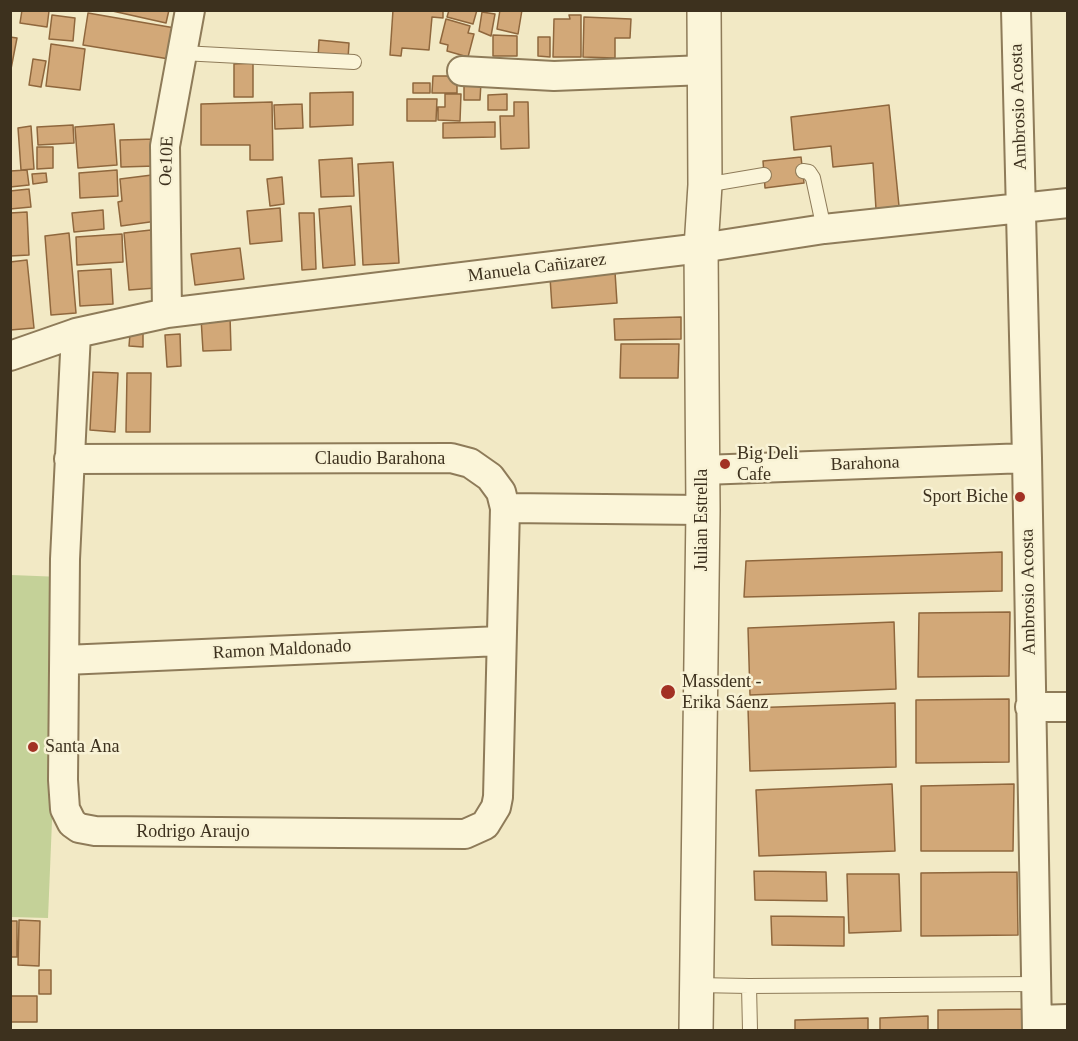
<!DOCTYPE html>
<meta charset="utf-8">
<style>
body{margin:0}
#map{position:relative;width:1078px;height:1041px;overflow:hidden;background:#f2e9c5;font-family:Georgia,serif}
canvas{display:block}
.frame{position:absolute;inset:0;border:12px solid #3d311e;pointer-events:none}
</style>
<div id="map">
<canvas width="1078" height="1041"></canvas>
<div class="frame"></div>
</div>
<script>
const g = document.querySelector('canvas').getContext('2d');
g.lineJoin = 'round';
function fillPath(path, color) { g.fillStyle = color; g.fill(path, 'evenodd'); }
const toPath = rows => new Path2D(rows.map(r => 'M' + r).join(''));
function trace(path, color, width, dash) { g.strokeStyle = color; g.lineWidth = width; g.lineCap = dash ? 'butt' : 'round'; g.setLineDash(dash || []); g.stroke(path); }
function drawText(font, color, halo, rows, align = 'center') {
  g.font = font + ' Georgia,serif'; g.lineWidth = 5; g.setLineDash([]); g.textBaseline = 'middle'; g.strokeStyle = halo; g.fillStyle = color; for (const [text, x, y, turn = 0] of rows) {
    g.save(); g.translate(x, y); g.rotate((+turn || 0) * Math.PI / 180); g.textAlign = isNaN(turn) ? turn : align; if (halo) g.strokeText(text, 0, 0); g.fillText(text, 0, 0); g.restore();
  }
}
const green = toPath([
 [11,575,62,577,48,918,11,917]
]);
const building = toPath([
 [22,10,49,11,47,27,20,23,22,10],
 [108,10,169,10,166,23,108,10],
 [393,10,443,10,443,18,432,17,429,50,402,48,401,56,390,55,393,10],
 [449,10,477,10,473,24,447,17,449,10],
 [500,10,522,10,518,34,497,29,500,10],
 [482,12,495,14,491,36,479,31,482,12],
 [88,13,175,28,169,59,83,45,88,13],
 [52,15,75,18,73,41,49,39,52,15],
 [569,15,581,15,581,57,553,57,554,19,570,19,569,15],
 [584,17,631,19,630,38,615,38,615,58,583,57,584,17],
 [446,19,470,26,468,33,474,34,468,57,447,51,448,45,440,43,446,19],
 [493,35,517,36,517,56,493,56,493,35],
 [10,37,17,38,10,74,10,37],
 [538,37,550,37,550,57,538,56,538,37],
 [319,40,349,43,348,59,318,58,319,40],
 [51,44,85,49,80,90,46,86,51,44],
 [33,59,46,61,41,87,29,85,33,59],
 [253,63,253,97,234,97,234,64,253,63],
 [433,76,457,76,457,93,432,93,433,76],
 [464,82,481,82,480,100,464,100,464,82],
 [413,83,430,83,430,93,413,93,413,83],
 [353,92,353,125,310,127,310,93,353,92],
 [445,94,461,94,460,121,438,120,438,107,445,107,445,94],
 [507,94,507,110,488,110,488,95,507,94],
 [407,99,437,99,436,121,407,121,407,99],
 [272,102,273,160,250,160,250,145,201,145,201,104,272,102],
 [514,102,528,102,529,148,501,149,500,116,514,116,514,102],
 [302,104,303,128,275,129,274,105,302,104],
 [889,105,899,206,876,209,873,163,833,167,831,146,794,150,791,117,889,105],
 [495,122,495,137,443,138,443,123,495,122],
 [114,124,117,165,78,168,75,127,114,124],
 [73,125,74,143,38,145,37,127,73,125],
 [31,126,34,169,21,170,18,128,31,126],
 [155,139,156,166,121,167,120,140,155,139],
 [37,147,53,147,53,168,37,169,37,147],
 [801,157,804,183,765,188,763,161,801,157],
 [352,158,354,196,321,197,319,160,352,158],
 [393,162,399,263,363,265,358,164,393,162],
 [27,170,29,185,10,187,10,171,27,170],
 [117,170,118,196,80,198,79,173,117,170],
 [46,173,47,182,33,184,32,174,46,173],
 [152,175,157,221,121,226,118,202,122,201,120,179,152,175],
 [282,177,284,204,270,206,267,179,282,177],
 [29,189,31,207,10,209,10,191,29,189],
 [351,206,355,265,323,268,319,209,351,206],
 [280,208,282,241,250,244,247,211,280,208],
 [103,210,104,229,74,232,72,213,103,210],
 [27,212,29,255,10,256,10,213,27,212],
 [299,213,314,213,316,269,302,270,299,213],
 [151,230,156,288,129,290,124,233,151,230],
 [69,233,76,313,51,315,45,236,69,233],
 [122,234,123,262,77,265,76,237,122,234],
 [240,248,244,279,195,285,191,254,240,248],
 [27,260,34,328,10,330,10,262,27,260],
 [111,269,113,304,80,306,78,271,111,269],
 [615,272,617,303,552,308,550,277,615,272],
 [230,316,231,350,203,351,201,318,230,316],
 [681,317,681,339,615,340,614,319,681,317],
 [130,334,143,334,143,347,129,346,130,334],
 [180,334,181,366,167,367,165,335,180,334],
 [621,344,679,344,678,378,620,378,621,344],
 [93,372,118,373,115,432,90,430,93,372],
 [127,373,151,373,150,432,126,432,127,373],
 [1002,552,1002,591,744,597,746,561,1002,552],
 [1010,612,1009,676,918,677,919,613,1010,612],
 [894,622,896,689,750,695,748,628,894,622],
 [1009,699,1009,762,916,763,916,700,1009,699],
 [895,703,896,767,750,771,748,708,895,703],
 [892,784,895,851,759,856,756,790,892,784],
 [1014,784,1013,851,921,851,921,786,1014,784],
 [754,871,826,872,827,901,755,900,754,871],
 [1017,872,1018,935,921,936,921,873,1017,872],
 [847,874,899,874,901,931,849,933,847,874],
 [771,916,844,917,844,946,772,945,771,916],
 [19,920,40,921,39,966,18,965,19,920],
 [10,921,17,921,17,957,10,957,10,921],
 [39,970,51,970,51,994,39,994,39,970],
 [11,996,37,996,37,1022,11,1022,11,996],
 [1030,1009,1031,1030,938,1030,938,1010,1030,1009],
 [928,1016,928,1030,880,1030,880,1018,928,1016],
 [868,1018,868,1030,795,1030,795,1020,868,1018]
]);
const service = toPath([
 [182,53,354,62],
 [803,171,809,172,813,178,824,229],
 [705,185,764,175],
 [696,985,749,986],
 [750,1030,749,986,1037,984]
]);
const minor = toPath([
 [1016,10,1027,458,1037,1030],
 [462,71,554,76,705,70],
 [167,313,165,146,190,10],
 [76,333,65,559,63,780,65,809,72,823,79,828,95,831,465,834,485,825,496,807,498,797,505,508],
 [10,356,76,333,167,313,701,248,824,229,1068,203],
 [69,459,451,458,470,463,490,477,501,492,505,508,703,510],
 [703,470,1027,458],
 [65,660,500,641],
 [1030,707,1068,707],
 [1037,1020,1068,1019]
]);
const tertiary = toPath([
 [696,1030,703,510,701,248,705,185,704,10]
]);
const markers = [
 [725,464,6,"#a23124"],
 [1020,497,6,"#a23124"],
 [668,692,8,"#a23124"],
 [33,747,6,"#a23124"]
];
const streetNames = [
 ["Ambrosio Acosta",1019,107,-92],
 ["Oe10E",167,161,-88],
 ["Manuela Cañizarez",537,268,-7],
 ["Claudio Barahona",380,459],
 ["Barahona",865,464,-2],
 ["Julian Estrella",702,520,-90],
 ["Ambrosio Acosta",1029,592,-91],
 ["Ramon Maldonado",282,650,-3],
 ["Rodrigo Araujo",193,832]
];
const poiNames = [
 ["Big Deli",737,454],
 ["Cafe",737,475],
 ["Sport Biche",1008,497,"right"],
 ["Massdent -",682,682],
 ["Erika Sáenz",682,703],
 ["Santa Ana",45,747]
];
fillPath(green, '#c4d198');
fillPath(building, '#d2a878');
trace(building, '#8f673d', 1.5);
trace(service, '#8e7b59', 16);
trace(minor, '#8e7b59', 32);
trace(tertiary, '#8e7b59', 36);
trace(service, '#fbf5d9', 14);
trace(minor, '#fbf5d9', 28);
trace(tertiary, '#fbf5d9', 33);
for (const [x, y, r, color] of markers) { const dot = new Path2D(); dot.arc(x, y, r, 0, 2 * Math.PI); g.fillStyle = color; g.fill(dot); trace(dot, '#f8f2d5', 2); }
drawText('18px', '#3d311e', '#f8f2d5', streetNames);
drawText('18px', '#3d311e', '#f8f2d5', poiNames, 'left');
</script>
